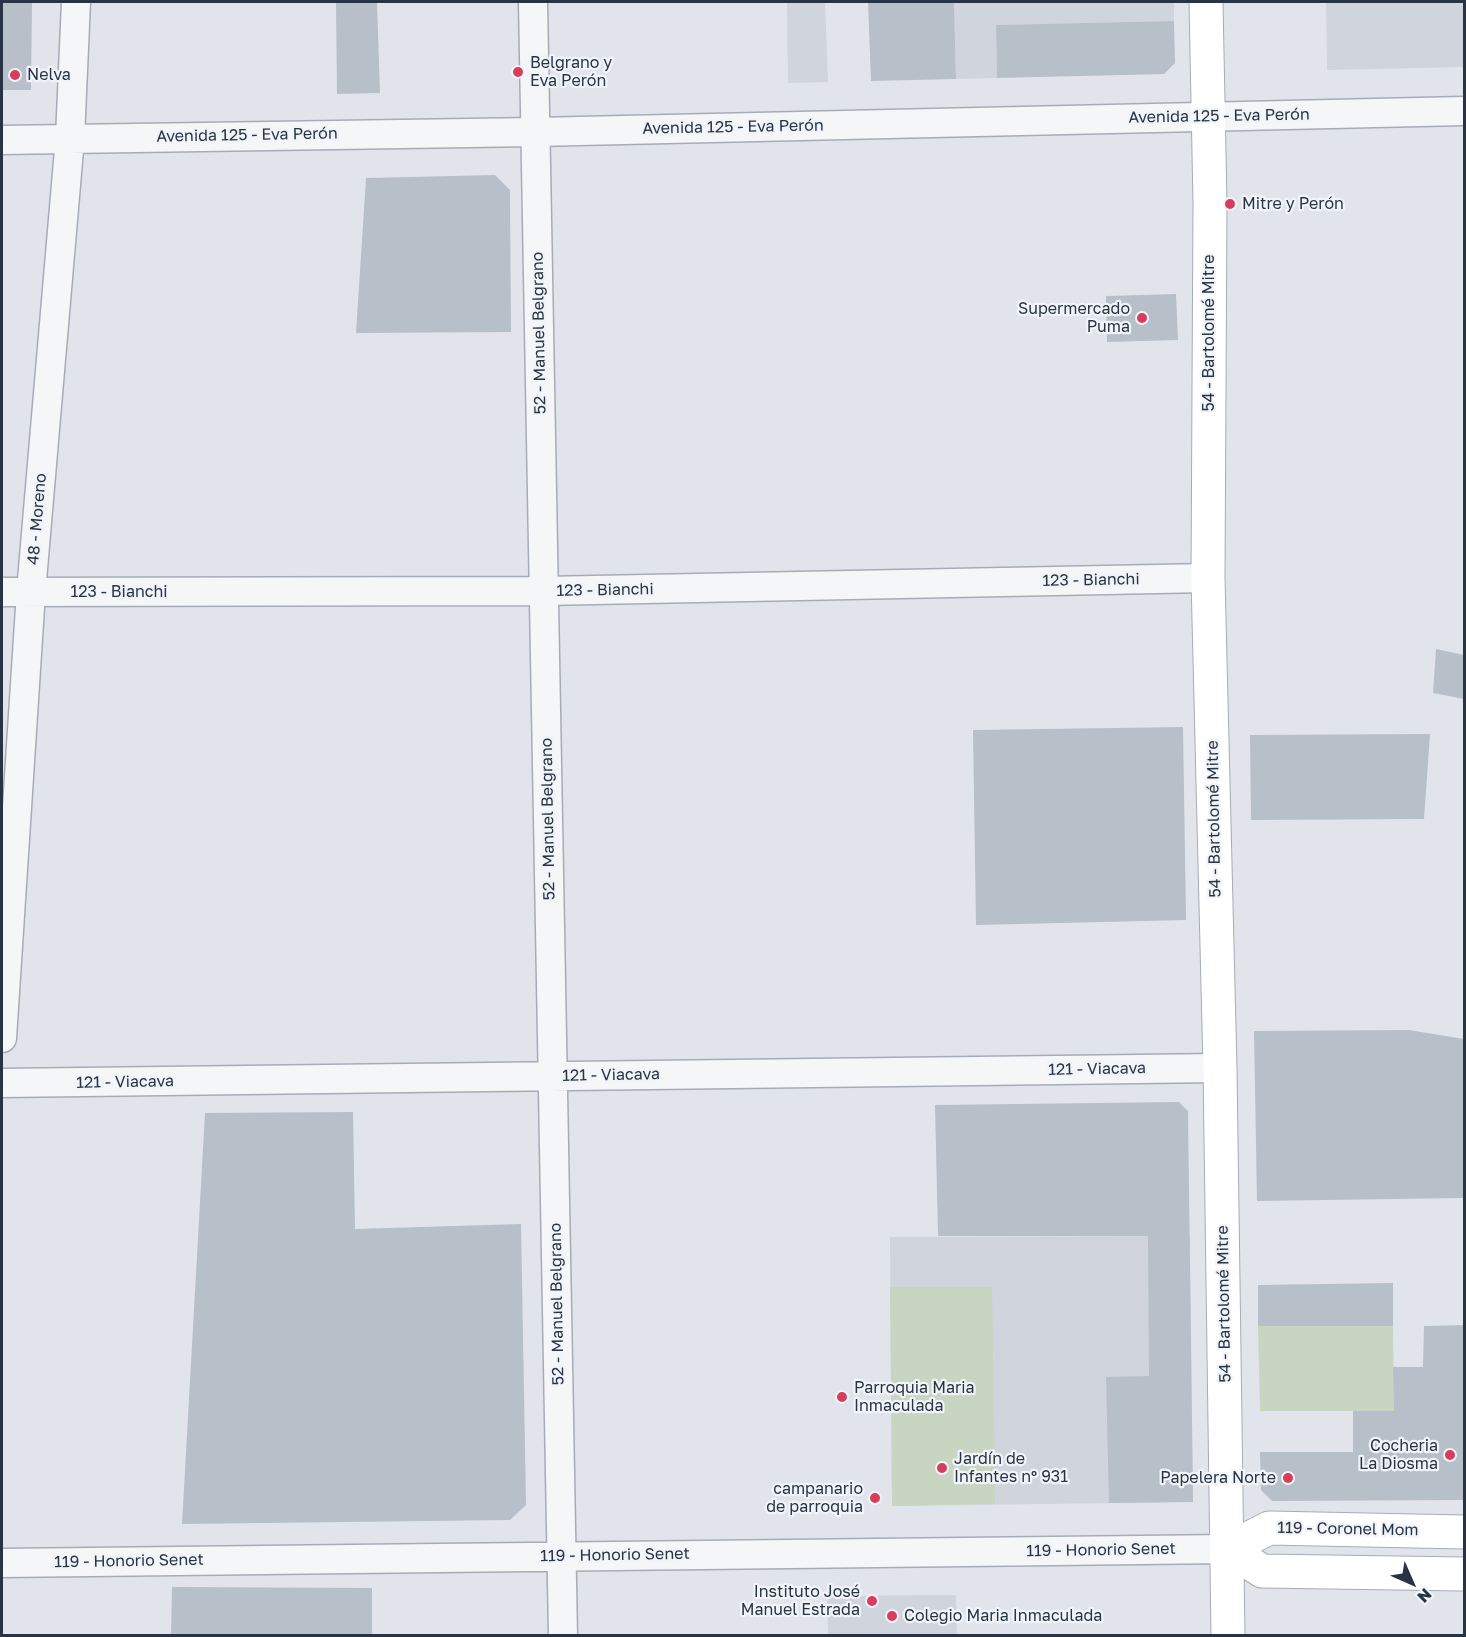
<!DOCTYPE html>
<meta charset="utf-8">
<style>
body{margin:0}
#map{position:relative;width:1466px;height:1637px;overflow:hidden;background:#e1e5eb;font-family:"Golos Text",sans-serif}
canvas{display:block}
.frame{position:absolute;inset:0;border:3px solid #283344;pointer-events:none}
.north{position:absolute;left:1382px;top:1553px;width:60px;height:60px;-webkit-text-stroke:4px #f1f4f8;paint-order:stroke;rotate:135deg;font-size:16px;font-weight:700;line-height:24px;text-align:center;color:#283344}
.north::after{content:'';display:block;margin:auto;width:21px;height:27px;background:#283344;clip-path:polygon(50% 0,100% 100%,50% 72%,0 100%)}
</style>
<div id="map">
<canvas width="1466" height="1637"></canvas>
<div class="frame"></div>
<div class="north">N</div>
</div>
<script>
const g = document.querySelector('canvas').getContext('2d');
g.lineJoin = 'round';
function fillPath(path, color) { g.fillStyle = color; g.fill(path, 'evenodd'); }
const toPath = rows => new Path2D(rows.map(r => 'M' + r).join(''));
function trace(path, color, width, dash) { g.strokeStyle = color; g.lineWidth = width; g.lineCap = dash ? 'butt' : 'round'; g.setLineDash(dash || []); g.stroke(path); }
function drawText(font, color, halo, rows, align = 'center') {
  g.font = font + ' "Golos Text",sans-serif'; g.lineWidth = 4.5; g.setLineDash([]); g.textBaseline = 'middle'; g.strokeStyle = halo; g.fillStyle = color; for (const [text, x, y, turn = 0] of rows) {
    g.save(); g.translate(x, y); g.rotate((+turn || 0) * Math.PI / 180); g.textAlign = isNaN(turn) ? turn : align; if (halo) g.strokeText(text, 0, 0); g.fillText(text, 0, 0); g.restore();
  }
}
const built = toPath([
 [787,2,825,2,828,82,788,83],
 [954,2,1174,2,1174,21,996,25,997,78,956,79],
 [1326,2,1464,2,1464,67,1327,70],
 [1190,1236,1193,1502,892,1506,890,1237],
 [956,1595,957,1635,828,1635,827,1596]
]);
const green = toPath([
 [890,1287,992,1287,995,1504,892,1506],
 [1258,1326,1393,1326,1394,1411,1260,1411]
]);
const building = toPath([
 [2,2,32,2,31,90,2,90],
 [336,2,377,2,380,93,337,94],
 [868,2,954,2,956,79,871,81],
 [1174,21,1175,63,1164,74,997,78,996,25],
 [495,175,510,190,511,332,356,333,366,178],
 [1176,294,1178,340,1107,342,1106,296],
 [1436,649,1464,655,1464,699,1433,693],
 [1183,727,1186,920,976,925,973,730],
 [1430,734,1424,819,1251,820,1250,735],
 [1409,1030,1464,1039,1464,1198,1257,1201,1254,1031],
 [1179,1102,1188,1111,1193,1502,1109,1503,1106,1377,1149,1376,1148,1236,938,1236,935,1105],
 [353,1112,355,1229,521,1224,526,1505,510,1520,182,1524,205,1113],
 [1393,1283,1393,1326,1258,1326,1258,1285],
 [1464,1325,1464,1500,1272,1501,1261,1490,1260,1452,1353,1452,1353,1411,1394,1411,1393,1367,1423,1367,1424,1326],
 [172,1587,372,1588,372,1636,171,1636]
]);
const street = toPath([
 [533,2,563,1636],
 [2,140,535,132,1464,111],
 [2,592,543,591,1208,578],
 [2,1038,31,592,70,138,76,2],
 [2,1083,1220,1068],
 [2,1563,1228,1549]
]);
const secondary = toPath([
 [1206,2,1210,203,1208,578,1220,1068,1228,1636],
 [1228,1549,1262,1571,1464,1574],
 [1228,1549,1269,1528,1464,1532]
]);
const markers = [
 [518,72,6,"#d83d5d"],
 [15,75,6,"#d83d5d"],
 [1230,204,6,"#d83d5d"],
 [1142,318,6,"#d83d5d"],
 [842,1397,6,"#d83d5d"],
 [1450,1455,6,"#d83d5d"],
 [942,1468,6,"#d83d5d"],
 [1288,1478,6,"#d83d5d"],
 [875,1498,6,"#d83d5d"],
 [872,1601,6,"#d83d5d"],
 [892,1616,6,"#d83d5d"]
];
const poiNames = [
 ["Belgrano y",530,63],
 ["Eva Perón",530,81],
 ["Nelva",27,75],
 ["Mitre y Perón",1242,204],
 ["Supermercado",1130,309,"right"],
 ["Puma",1130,327,"right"],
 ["Parroquia Maria",854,1388],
 ["Inmaculada",854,1406],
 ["Cocheria",1438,1446,"right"],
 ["La Diosma",1438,1464,"right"],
 ["Jardín de",954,1459],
 ["Infantes nº 931",954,1477],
 ["Papelera Norte",1276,1478,"right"],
 ["campanario",863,1489,"right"],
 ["de parroquia",863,1507,"right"],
 ["Instituto José",860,1592,"right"],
 ["Manuel Estrada",860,1610,"right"],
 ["Colegio Maria Inmaculada",904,1616]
];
const streetNames = [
 ["Avenida 125 - Eva Perón",1219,116,-1],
 ["Avenida 125 - Eva Perón",733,127,-1],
 ["Avenida 125 - Eva Perón",247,135,-1],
 ["52 - Manuel Belgrano",539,333,-91],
 ["54 - Bartolomé Mitre",1209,333,-90],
 ["48 - Moreno",37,519,-85],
 ["123 - Bianchi",1091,580,-1],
 ["123 - Bianchi",605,590,-1],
 ["123 - Bianchi",119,592],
 ["52 - Manuel Belgrano",548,819,-91],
 ["54 - Bartolomé Mitre",1214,819,-91],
 ["121 - Viacava",1097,1069,-1],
 ["121 - Viacava",611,1075,-1],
 ["121 - Viacava",125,1082,-1],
 ["52 - Manuel Belgrano",557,1304,-91],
 ["54 - Bartolomé Mitre",1224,1304,-91],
 ["119 - Coronel Mom",1348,1529,1],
 ["119 - Honorio Senet",1101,1550,-1],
 ["119 - Honorio Senet",615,1555,-1],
 ["119 - Honorio Senet",129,1561,-1]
];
fillPath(built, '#cfd4dd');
fillPath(green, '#c7d5c1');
fillPath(building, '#b7bfc9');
trace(street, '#a6acb6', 31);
trace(secondary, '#a6acb6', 35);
trace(street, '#f4f6f8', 28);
trace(secondary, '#fff', 33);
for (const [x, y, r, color] of markers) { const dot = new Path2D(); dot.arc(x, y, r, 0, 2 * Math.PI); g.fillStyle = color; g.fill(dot); trace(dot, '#f1f4f8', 2); }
drawText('16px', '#283344', '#f1f4f8', poiNames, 'left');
drawText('16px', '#283344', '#f1f4f8', streetNames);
</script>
